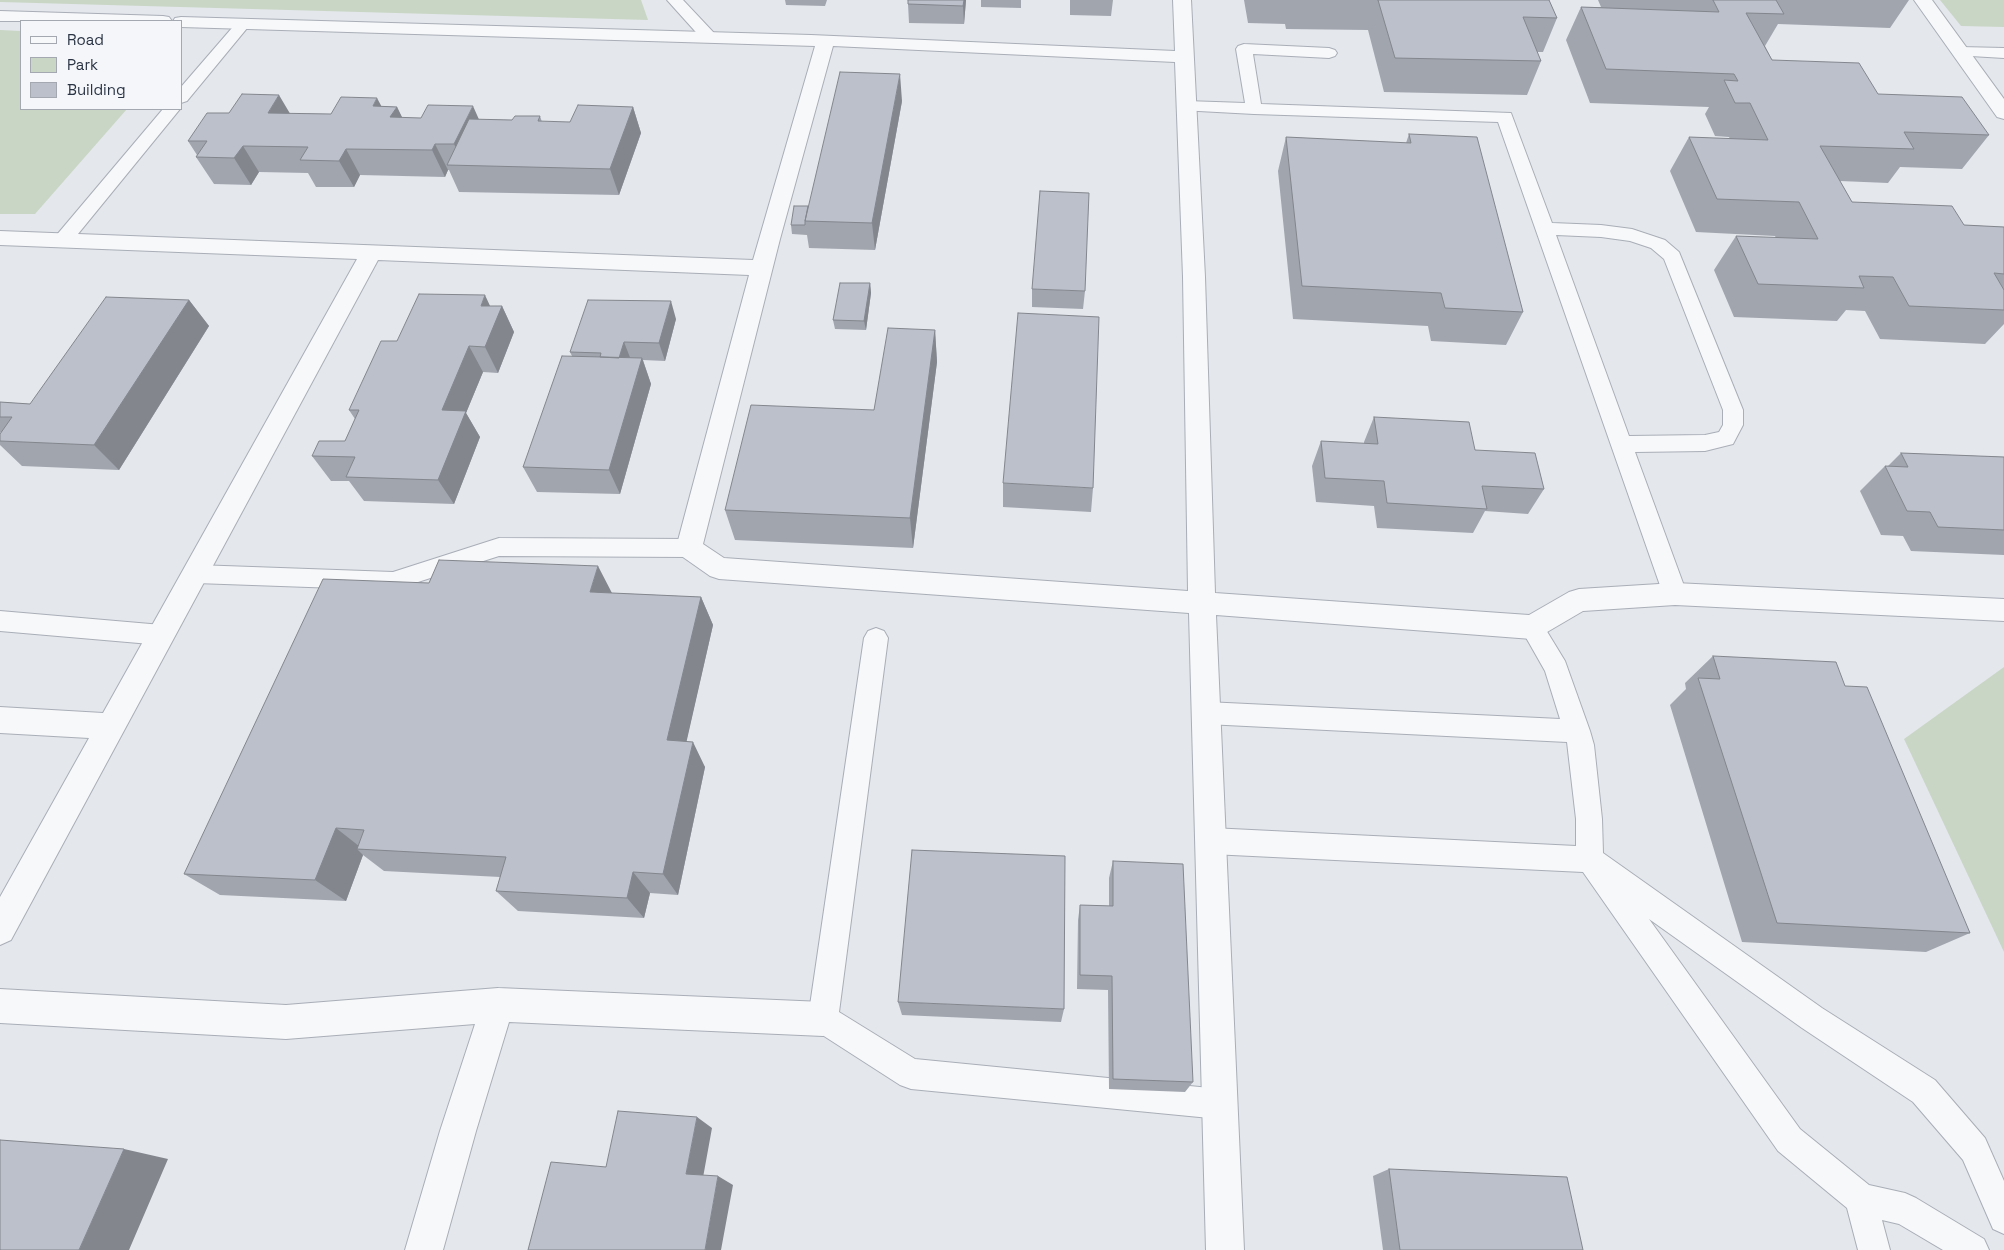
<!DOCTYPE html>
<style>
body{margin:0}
#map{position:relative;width:2004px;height:1250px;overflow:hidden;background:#e4e7ec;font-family:"Space Grotesk",sans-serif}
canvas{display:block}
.legend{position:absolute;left:20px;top:20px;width:162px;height:90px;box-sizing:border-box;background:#f4f6f9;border:1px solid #a4a8b1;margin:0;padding:6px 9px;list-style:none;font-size:15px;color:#2b3445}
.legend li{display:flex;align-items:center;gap:10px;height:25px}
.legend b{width:25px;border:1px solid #a4a8b1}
</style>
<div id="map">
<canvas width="2004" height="1250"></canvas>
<ul class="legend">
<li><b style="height:6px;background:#f7f8fa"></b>Road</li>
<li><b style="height:14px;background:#c9d6c5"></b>Park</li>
<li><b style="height:14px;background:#bbc0ca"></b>Building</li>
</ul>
</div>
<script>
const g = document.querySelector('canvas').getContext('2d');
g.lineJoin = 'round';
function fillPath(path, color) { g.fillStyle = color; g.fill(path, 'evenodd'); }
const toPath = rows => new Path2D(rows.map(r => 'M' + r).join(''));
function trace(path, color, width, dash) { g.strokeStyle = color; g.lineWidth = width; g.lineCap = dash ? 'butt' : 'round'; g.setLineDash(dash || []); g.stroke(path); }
const green = toPath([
 [0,0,641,0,648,20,0,2],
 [1940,0,2004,0,2004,27,1961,26],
 [0,30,21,31,21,109,127,109,35,214,0,214],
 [2004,667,2004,952,1904,739]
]);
const lane = toPath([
 [667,0,683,0,715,34,717,37,715,40,703,40,667,0],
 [243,19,248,21,251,24,248,27,187,101,181,103,181,87,238,21,243,19],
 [1244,44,1329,48,1335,50,1337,53,1335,56,1329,58,1253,54,1261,104,1511,113,1552,223,1601,225,1632,229,1665,240,1679,252,1743,410,1743,425,1733,444,1705,451,1635,452,1687,594,1683,601,1675,604,1667,601,1663,594,1498,122,1254,114,1180,110,1178,106,1180,102,1186,101,1245,103,1236,49,1238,46,1244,44],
 [1556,235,1601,237,1630,241,1651,248,1664,259,1723,410,1723,425,1719,432,1705,435,1629,436,1556,235],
 [1960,47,2004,48,2004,58,1954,55,1952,52,1954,49,1960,47],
 [163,109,180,109,69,245,62,247,55,245,53,241,55,237,163,109],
 [499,538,689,539,697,542,700,548,697,554,689,557,499,556,393,590,196,583,188,581,184,574,188,567,196,565,393,572,499,538],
 [0,611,162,625,170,628,174,635,170,642,162,645,0,631,0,611],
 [1532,617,1540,620,1565,661,1590,731,1594,745,1602,819,1603,853,1822,1008,1935,1080,1985,1138,2004,1181,2004,1234,1993,1229,1963,1160,1913,1102,1802,1028,1649,919,1800,1129,1869,1185,1905,1193,1916,1198,1984,1239,1989,1250,1943,1250,1899,1224,1882,1220,1890,1250,1858,1250,1847,1208,1778,1151,1583,872,1211,854,1202,850,1198,841,1202,832,1211,828,1576,846,1576,819,1567,742,1206,724,1197,721,1194,713,1197,705,1206,702,1560,719,1545,671,1520,627,1524,620,1532,617],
 [876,628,884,631,888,638,839,1012,915,1059,1220,1089,1231,1093,1235,1104,1231,1115,1220,1119,911,1089,900,1085,813,1029,808,1019,864,638,868,631,876,628]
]);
const street = toPath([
 [1173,0,1191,0,1205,277,1215,593,1529,615,1569,592,1579,589,1675,583,2004,599,2004,621,1675,605,1583,611,1542,635,1532,639,1216,615,1244,1250,1206,1250,1189,613,719,579,710,576,680,555,676,548,749,275,378,260,11,940,0,945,0,897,89,738,0,733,0,707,103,713,357,259,0,245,0,231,753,260,815,46,181,27,181,21,173,21,175,18,181,17,811,35,1175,51,1173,0],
 [833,46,1175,62,1183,277,1188,591,724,558,703,544,780,239,833,46],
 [1914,0,1932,0,2004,99,2004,119,1997,117,1914,0],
 [0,11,163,16,169,17,172,21,0,21,0,11],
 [498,988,823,1002,835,1007,840,1019,835,1031,823,1036,509,1022,476,1131,443,1250,405,1250,440,1131,475,1024,286,1039,0,1023,0,989,286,1005,498,988]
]);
const wall = toPath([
 [785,0,827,0,825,6,786,5],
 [908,0,966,0,964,24,909,23,908,4],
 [981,0,1021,0,1021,8,981,7],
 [1070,0,1113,0,1111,16,1070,15],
 [1244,0,1549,0,1557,18,1543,52,1537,52,1541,61,1527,95,1384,92,1368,30,1286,29,1285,24,1248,23],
 [1598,0,1909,0,1890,28,1778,24,1765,46,1772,60,1878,94,1989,135,1962,169,1900,167,1888,183,1840,181,1852,202,1964,225,2004,227,2004,324,1985,344,1880,339,1865,311,1846,310,1837,321,1734,317,1714,270,1736,236,1776,238,1775,236,1696,232,1670,171,1689,137,1730,139,1729,137,1715,136,1705,114,1709,107,1590,103,1566,40,1581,7,1601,7],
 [902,101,875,250,809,248,807,235,792,234,791,225,808,206],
 [382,106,397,107,402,118,512,120,540,116,542,122,570,122,633,107,641,133,619,195,459,192,449,170,448,170,445,177,360,175,354,187,316,187,308,173,259,172,251,185,214,184,196,157,197,155,188,141,229,113,331,114],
 [1409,134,1523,312,1506,345,1431,341,1428,326,1293,319,1278,171,1286,137,1406,143],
 [870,283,871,293,866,330,835,329,833,320],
 [1032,289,1085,291,1083,309,1032,307],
 [189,300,209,326,119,470,22,466,0,445,0,434,1,433,0,432,0,402,30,404],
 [490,306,502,306,514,332,498,373,483,372,466,413,480,437,454,504,364,501,349,481,331,481,312,456,345,441,355,419,349,410,397,341],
 [676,319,665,361,643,360,651,384,620,494,537,492,523,467,572,356,570,352],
 [935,330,937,362,913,548,735,540,725,510,874,410],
 [1374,417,1475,450,1544,489,1528,514,1485,511,1473,533,1377,528,1374,506,1316,502,1312,466,1321,441,1364,444,1364,442],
 [1901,453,2004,457,2004,555,1911,551,1903,536,1881,535,1860,491,1885,466,1888,466],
 [1003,483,1093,488,1091,512,1003,507],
 [612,593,701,597,713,625,686,742,705,767,678,895,650,893,644,918,518,911,496,891,500,877,384,871,363,855,346,901,220,895,184,874],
 [1713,656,1845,686,1970,933,1926,952,1742,942,1670,705,1686,689,1685,683],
 [1113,861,1193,1082,1185,1092,1109,1089,1108,990,1077,989,1078,920,1080,905,1109,906,1109,878],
 [898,1002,1064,1009,1061,1022,902,1015],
 [1389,1169,1583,1250,1383,1250,1373,1176]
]);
const shadedWall = toPath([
 [964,0,966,0,964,24,963,6],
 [900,74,902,101,875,250,872,223],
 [279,95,295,122,268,113],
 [377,98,391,124,373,106],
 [473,106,485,133,464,165,454,144],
 [397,107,410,133,390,117],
 [633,107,641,133,619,195,610,169],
 [435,144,448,170,445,177,432,150],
 [243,146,259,172,251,185,234,158],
 [346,149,360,175,354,187,339,161],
 [870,283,871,293,866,330,864,321],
 [485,295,496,319,502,306,514,332,498,373,485,347,481,306],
 [189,300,209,326,119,470,94,445],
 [671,301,676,319,665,361,659,343],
 [935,330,937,362,913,548,910,518],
 [624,342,631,360,617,365],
 [469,346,483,372,466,413,480,437,454,504,438,480,442,410],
 [642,358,651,384,620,494,609,470],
 [598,566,613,595,590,592],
 [701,597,713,625,681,766,667,740],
 [693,742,705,767,678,895,663,874],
 [336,828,364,850,357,849,363,855,346,901,315,880],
 [633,872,650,893,644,918,627,898],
 [697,1117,712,1128,702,1183,686,1174],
 [124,1149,168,1159,129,1250,79,1250],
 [718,1176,733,1185,721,1250,705,1250]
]);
const building = toPath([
 [908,0,964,0,963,6,908,4,908,0],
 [1378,0,1549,0,1557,18,1523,17,1541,61,1395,58,1378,0],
 [1713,0,1776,0,1784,14,1746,13,1772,60,1859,63,1878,94,1962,97,1989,135,1904,132,1914,149,1820,146,1852,202,1952,206,1964,225,2004,227,2004,274,1994,273,2004,290,2004,310,1909,306,1893,277,1859,276,1864,288,1758,284,1736,236,1818,239,1799,202,1717,199,1689,137,1768,140,1750,103,1735,103,1724,80,1738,81,1734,74,1606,69,1581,7,1719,12,1713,0],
 [840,72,900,74,872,223,805,221,840,72],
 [242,94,279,95,268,113,331,114,341,97,377,98,373,106,397,107,390,117,421,118,428,105,473,106,454,144,435,144,432,150,346,149,339,161,300,160,308,147,243,146,234,158,196,157,207,141,188,141,207,113,229,113,242,94],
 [578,105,633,107,610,169,447,165,469,119,512,120,515,116,540,116,538,121,570,122,578,105],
 [1409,134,1477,137,1523,312,1445,308,1441,293,1302,286,1286,137,1411,143,1409,134],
 [1040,191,1089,193,1085,291,1032,289,1040,191],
 [794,206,808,206,805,221,805,225,791,225,794,206],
 [840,283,870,283,864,321,833,320,840,283],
 [419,294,485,295,481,306,502,306,485,347,469,346,442,410,466,411,438,480,346,477,355,457,312,456,319,441,345,441,359,410,349,410,381,341,397,341,419,294],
 [106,297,189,300,94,445,0,441,0,434,12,417,0,417,0,402,30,404,106,297],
 [588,300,671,301,659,343,624,342,619,358,600,357,601,353,570,352,588,300],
 [1018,313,1099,317,1093,488,1003,483,1018,313],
 [888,328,935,330,910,518,725,510,751,405,874,410,888,328],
 [562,356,642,358,609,470,523,467,562,356],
 [1374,417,1469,422,1475,450,1535,453,1544,489,1482,486,1487,509,1387,503,1384,481,1325,478,1321,441,1378,444,1374,417],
 [1901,453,2004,457,2004,530,1938,527,1930,512,1907,511,1885,466,1908,467,1901,453],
 [439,560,598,566,590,592,701,597,667,740,693,742,663,874,633,872,627,898,496,891,506,857,357,849,364,830,336,828,315,880,184,874,323,579,429,583,439,560],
 [1713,656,1836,662,1845,686,1867,687,1970,933,1777,923,1698,678,1720,679,1713,656],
 [912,850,1065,856,1064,1009,898,1002,912,850],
 [1113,861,1183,864,1193,1082,1113,1079,1112,976,1080,975,1080,905,1113,906,1113,861],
 [618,1111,697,1117,686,1174,718,1176,705,1250,528,1250,551,1162,606,1167,618,1111],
 [0,1140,124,1149,79,1250,0,1250,0,1140],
 [1389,1169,1567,1177,1583,1250,1400,1250,1389,1169]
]);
fillPath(green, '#c9d6c5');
trace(lane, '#a9aeb7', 2);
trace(street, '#a9aeb7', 2);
fillPath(lane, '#f7f8fa');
fillPath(street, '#f7f8fa');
fillPath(wall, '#a1a5ae');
fillPath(shadedWall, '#83868d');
fillPath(building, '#bbc0ca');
trace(building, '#83868d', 1);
</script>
